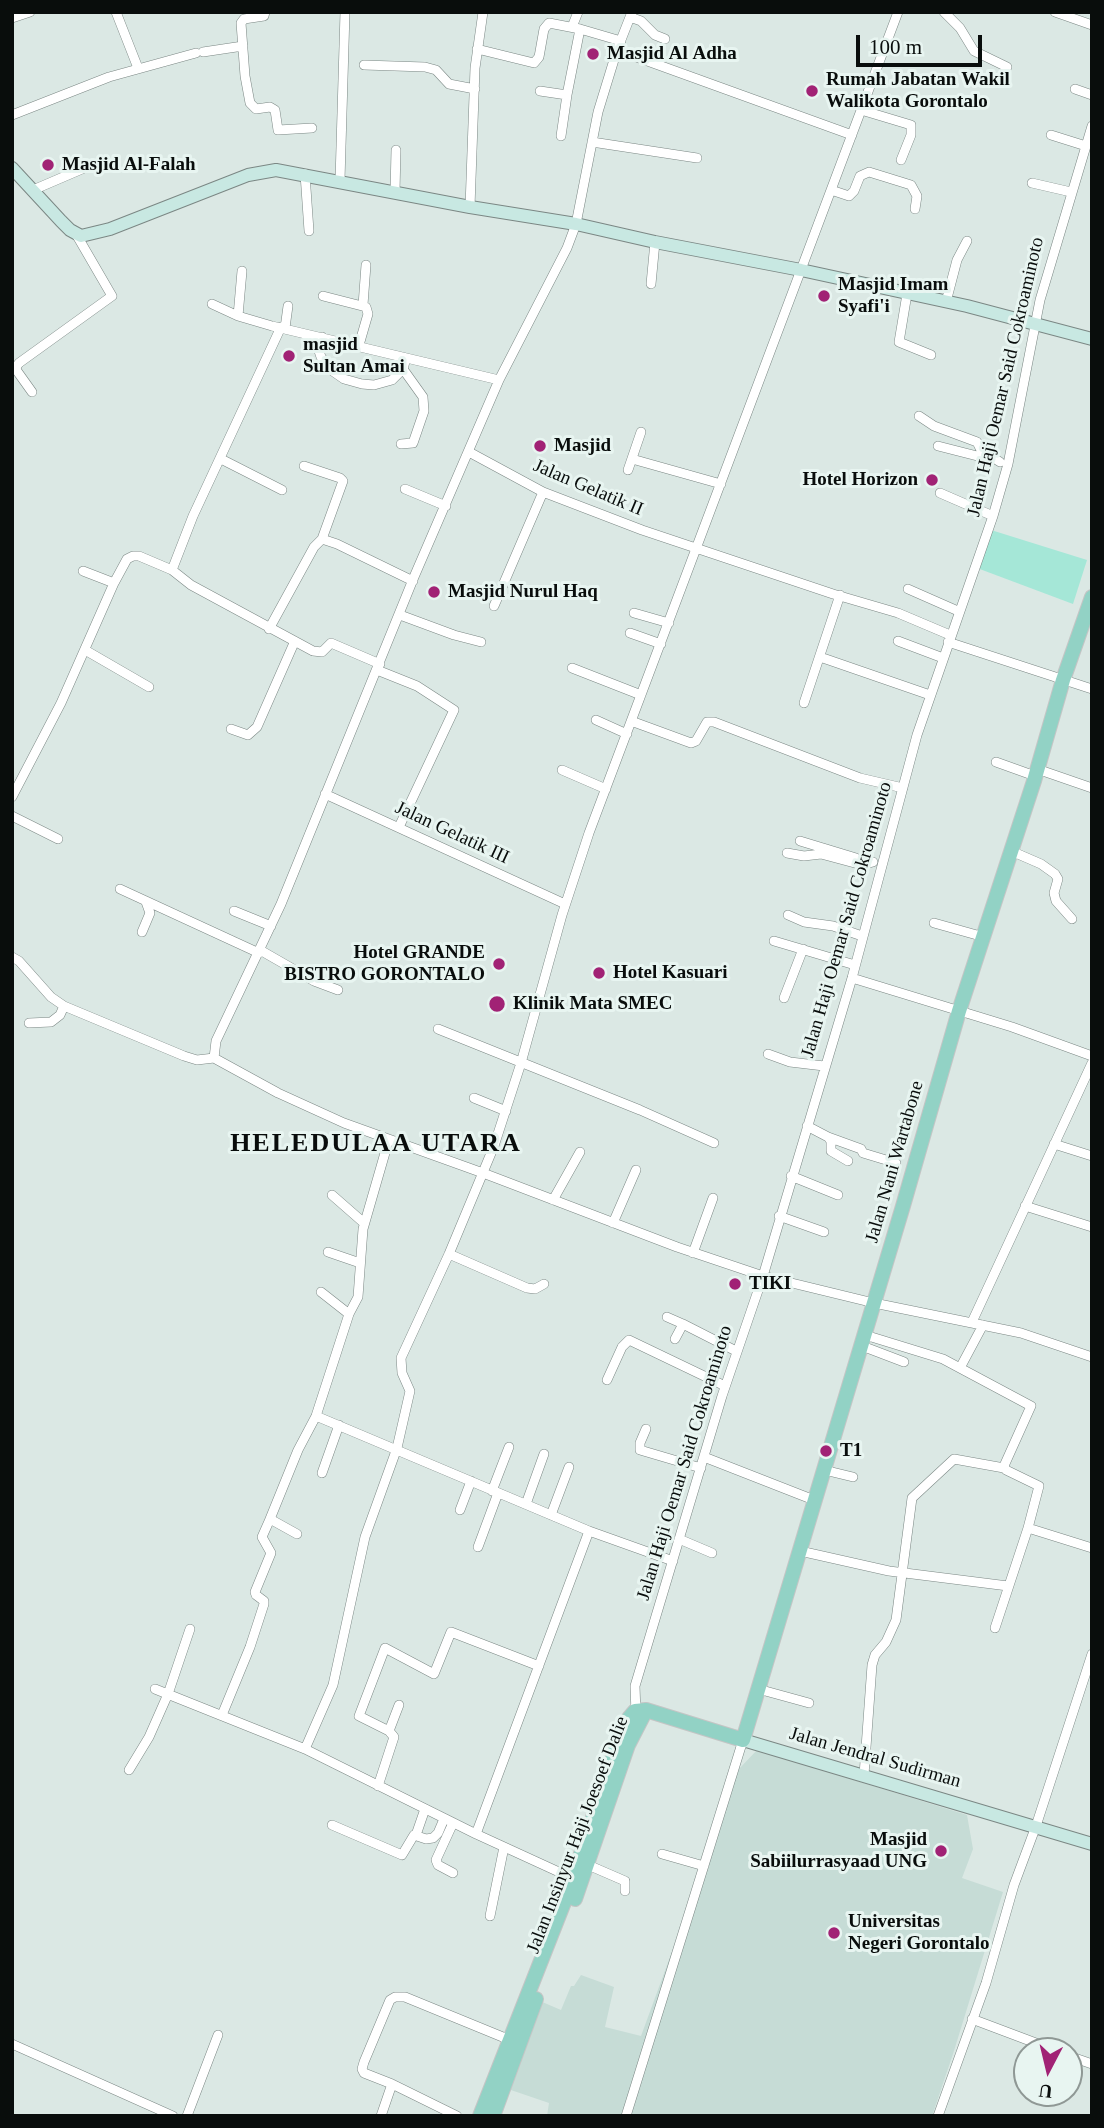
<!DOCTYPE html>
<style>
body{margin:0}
#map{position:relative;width:1104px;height:2128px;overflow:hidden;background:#dbe8e4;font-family:Georgia,serif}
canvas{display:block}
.frame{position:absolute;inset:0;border:14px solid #090d0c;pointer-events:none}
.north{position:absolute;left:1013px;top:2037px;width:70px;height:70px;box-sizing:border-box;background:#e8f5f1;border:2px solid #8f9895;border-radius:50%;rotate:187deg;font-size:19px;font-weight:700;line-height:28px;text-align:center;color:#090d0c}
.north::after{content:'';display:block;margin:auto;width:24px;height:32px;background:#a12275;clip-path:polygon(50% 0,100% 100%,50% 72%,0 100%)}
.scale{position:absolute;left:856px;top:35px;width:126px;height:32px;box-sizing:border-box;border:4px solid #090d0c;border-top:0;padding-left:9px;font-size:21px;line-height:24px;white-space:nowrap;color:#090d0c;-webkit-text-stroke:5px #e8f5f1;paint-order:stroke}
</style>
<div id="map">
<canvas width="1104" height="2128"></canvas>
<div class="frame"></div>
<div class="north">U</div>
<div class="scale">100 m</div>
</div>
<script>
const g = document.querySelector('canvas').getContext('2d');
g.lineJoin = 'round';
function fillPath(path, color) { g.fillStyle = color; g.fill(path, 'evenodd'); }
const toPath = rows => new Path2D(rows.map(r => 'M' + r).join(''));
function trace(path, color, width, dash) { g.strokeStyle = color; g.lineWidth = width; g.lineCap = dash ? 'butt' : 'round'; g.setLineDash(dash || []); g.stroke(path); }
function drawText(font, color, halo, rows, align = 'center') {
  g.font = font + ' Georgia,serif'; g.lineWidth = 6; g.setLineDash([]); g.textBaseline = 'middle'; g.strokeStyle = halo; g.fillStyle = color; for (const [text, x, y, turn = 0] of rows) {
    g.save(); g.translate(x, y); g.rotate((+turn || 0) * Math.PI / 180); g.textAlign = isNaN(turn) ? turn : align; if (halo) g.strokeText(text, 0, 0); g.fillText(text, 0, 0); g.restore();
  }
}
const built = toPath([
 [757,1750,967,1815,973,1849,962,1878,1003,1892,953,2054,932,2116,547,2116,549,2103,505,2088,540,2001,561,2010,571,1986,574,1986,581,1975,614,1987,605,2027,641,2036,739,1769]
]);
const green = toPath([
 [991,530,1087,560,1073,604,977,568]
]);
const street = toPath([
 [116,12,138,68],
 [265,12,264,16,244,19,241,23,245,76,250,103,256,109,270,107,275,110,278,130,312,128],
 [632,12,617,50,598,112,576,224,567,248,499,380,414,577,281,904,216,1041,214,1058,278,1093,344,1123,483,1173,677,1247,763,1276,874,1303,1021,1333,1092,1357],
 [944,12,960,28,974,51,1007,67],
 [1055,12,1092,25],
 [630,17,641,21,655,35,665,39],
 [12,18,30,12],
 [572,27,578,12],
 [477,49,534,63,539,57,544,29,549,23,580,29,621,41],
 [617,50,852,135],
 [203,52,243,46],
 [364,65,425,67,436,70,449,84,475,89],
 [1075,89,1092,95],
 [540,91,567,95,580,29],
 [861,110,911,125,911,135,901,160],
 [12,115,109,77,196,53],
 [1051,135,1086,146],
 [561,136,567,95],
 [592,142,697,158],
 [305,174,309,231],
 [340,180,345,12],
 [1032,183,1071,192],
 [33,190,96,163],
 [831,190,849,196,854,191,860,176,869,172,911,185,917,196,915,209],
 [395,192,396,150],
 [470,207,475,68,483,12],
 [651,284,655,242],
 [907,294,899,342,931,355],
 [323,296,366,307,368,314,359,345],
 [946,302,957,260,967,241],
 [212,304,238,316,272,326,499,380],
 [363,305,366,265],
 [238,316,242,271],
 [285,328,288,306],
 [322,337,319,351,321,357,331,370,344,379,362,384,374,385,392,380,403,369,406,358],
 [32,392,17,371,16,367,19,363,112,296,76,234],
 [919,416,934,426,977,442,981,450,1000,462],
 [401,444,413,443,424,411,423,397,403,369],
 [938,446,989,459],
 [469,452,543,492,569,502,642,530,833,594,898,613,950,635],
 [221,459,282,490],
 [632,459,721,484],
 [304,466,340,478,343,481,322,539],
 [628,470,641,432],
 [405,489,446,506],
 [940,493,993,516],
 [172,570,193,516,281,327],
 [83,571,114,583],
 [908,589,958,611],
 [494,606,543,492],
 [634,613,669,623],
 [400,615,454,635,481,642],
 [269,629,314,547,322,539,337,544,413,581],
 [630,633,661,644],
 [898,641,943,658],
 [948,642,1092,689],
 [85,650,149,687],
 [820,657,930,695],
 [572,668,641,695],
 [377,670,417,686,454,710,399,827],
 [804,703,840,595],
 [596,720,627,734],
 [631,721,691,743,696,741,707,722,714,722,860,778,903,788],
 [231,729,248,735,257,727,294,643],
 [996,762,1035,776],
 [1037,769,1092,788],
 [562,770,606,789],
 [325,794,565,904],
 [12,797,61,703,114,583,127,559,133,556,139,556,172,570,191,585,313,651,322,652,331,643,380,664],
 [12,816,58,839],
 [800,841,856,858],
 [1011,851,1041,864,1055,874,1058,879,1054,893,1056,901,1072,919],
 [787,853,804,856,821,854,862,865,873,862],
 [120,889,259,953],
 [234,911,271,926],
 [788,915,804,922,833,926,862,936],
 [934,923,984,937],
 [142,932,150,913,146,902],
 [774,941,855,965],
 [260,950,314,981,338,990],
 [12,957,19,961,51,997,64,1006],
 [852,978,1012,1027,1092,1056],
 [784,998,803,949],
 [29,1023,51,1022,60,1015,64,1006,184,1056,197,1060,214,1058],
 [438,1029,640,1110,714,1143],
 [768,1054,790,1062,824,1066],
 [474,1098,506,1111],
 [807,1126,828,1137,831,1141,831,1151,848,1161],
 [828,1137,861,1149,863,1153,896,1163],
 [1054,1144,1092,1156],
 [791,1176,838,1195],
 [332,1195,364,1223],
 [553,1200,580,1152],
 [1025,1206,1092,1227],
 [779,1216,824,1232],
 [613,1223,636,1170],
 [328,1252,360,1263],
 [693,1253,713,1198],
 [449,1254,527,1288,535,1289,544,1284],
 [321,1292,349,1314],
 [667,1317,683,1324],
 [972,1322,1092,1063],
 [865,1335,943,1359,1031,1406,1004,1466,1006,1470,1039,1486,1028,1528],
 [675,1339,683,1324,736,1351],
 [862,1346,904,1362],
 [960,1368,983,1325],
 [607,1380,622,1347,629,1340,725,1386],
 [316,1416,589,1531,673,1561],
 [646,1429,640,1443,640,1450,701,1468],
 [704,1457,814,1500],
 [824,1470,853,1477],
 [322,1473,339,1425],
 [492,1491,509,1447],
 [526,1504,544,1454],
 [460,1510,471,1481],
 [551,1515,569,1467],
 [297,1534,270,1519,298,1450,316,1416,349,1314,358,1297,363,1229,389,1139],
 [679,1539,712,1553],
 [478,1547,498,1493],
 [800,1551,889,1571,1008,1586],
 [995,1628,1028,1528,1092,1548],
 [155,1689,305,1749,476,1834,572,1878],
 [758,1689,809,1703],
 [636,1714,635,1686,722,1396,763,1276,852,978,917,735,993,516,1008,464,1040,300,1092,126],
 [222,1715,250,1647,264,1604,264,1601,256,1595,255,1592,271,1553,262,1537,270,1519],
 [389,1731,399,1705],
 [305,1749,333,1685,365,1537,397,1448,410,1391,402,1373,401,1358,449,1254,494,1146,521,1063,562,915,589,833,898,12],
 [129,1770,149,1737,168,1694,190,1629],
 [864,1775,872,1665,875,1655,886,1642,896,1620,912,1498,954,1459,1004,1468],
 [378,1786,394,1737,389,1731,359,1716,385,1648,434,1674,451,1632,539,1666],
 [453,1823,436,1860,438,1865,453,1873],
 [332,1825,402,1855,414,1835,426,1839,433,1838,438,1833,444,1819],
 [476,1834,589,1531],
 [416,1835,425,1809],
 [662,1854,704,1866],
 [588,1865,625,1881,625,1891],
 [490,1916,504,1847],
 [972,2019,1057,2051],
 [12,2044,173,2116],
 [1069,2056,1092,2064],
 [187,2116,218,2035],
 [381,2116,392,2084],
 [457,2116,392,2084,364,2073,362,2069,364,2062,390,2000,395,1997,405,1997,510,2040],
 [626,2116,743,1740],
 [938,2116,986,1983,1014,1885,1036,1826,1092,1654]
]);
const secondary = toPath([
 [12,168,61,221,70,230,81,236,110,229,248,175,276,170,470,207,576,224,655,242,801,270,967,306,1092,339],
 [743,1740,1092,1844]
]);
const primary = toPath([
 [575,1899,628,1745,646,1710],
 [480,2116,570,1887,618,1742,629,1718,635,1711,646,1710,743,1740,903,1206,959,1011,1034,781,1063,680,1092,597],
 [493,2116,536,1999]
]);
const markers = [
 [593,54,7,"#a12275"],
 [812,91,7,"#a12275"],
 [48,165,7,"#a12275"],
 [824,296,7,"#a12275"],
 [289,356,7,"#a12275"],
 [540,446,7,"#a12275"],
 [932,480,7,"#a12275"],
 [434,592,7,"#a12275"],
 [499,964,7,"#a12275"],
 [599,973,7,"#a12275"],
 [497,1004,9,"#a12275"],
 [735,1284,7,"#a12275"],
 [826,1451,7,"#a12275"],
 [941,1851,7,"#a12275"],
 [834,1933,7,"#a12275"]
];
const poiNames = [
 ["Masjid Al Adha",607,54],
 ["Rumah Jabatan Wakil",826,80],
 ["Walikota Gorontalo",826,102],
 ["Masjid Al-Falah",62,165],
 ["Masjid Imam",838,285],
 ["Syafi'i",838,307],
 ["masjid",303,345],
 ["Sultan Amai",303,367],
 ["Masjid",554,446],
 ["Hotel Horizon",918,480,"right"],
 ["Masjid Nurul Haq",448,592],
 ["Hotel GRANDE",485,953,"right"],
 ["BISTRO GORONTALO",485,975,"right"],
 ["Hotel Kasuari",613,973],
 ["Klinik Mata SMEC",513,1004],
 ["TIKI",749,1284],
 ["T1",840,1451],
 ["Masjid",927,1840,"right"],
 ["Sabiilurrasyaad UNG",927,1862,"right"],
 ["Universitas",848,1922],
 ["Negeri Gorontalo",848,1944]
];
const streetNames = [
 ["Jalan Haji Oemar Said Cokroaminoto",1006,377,-77],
 ["Jalan Gelatik II",588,488,23],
 ["Jalan Gelatik III",452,833,25],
 ["Jalan Haji Oemar Said Cokroaminoto",847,920,-74],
 ["Jalan Nani Wartabone",895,1162,-74],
 ["Jalan Haji Oemar Said Cokroaminoto",685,1463,-73],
 ["Jalan Jendral Sudirman",875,1758,16],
 ["Jalan Insinyur Haji Joesoef Dalie",578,1835,-69]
];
const districtNames = [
 ["HELEDULAA UTARA",376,1144]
];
fillPath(built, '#c6dcd6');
fillPath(green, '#a5e7d7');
trace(street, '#7b8784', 10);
trace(secondary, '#7b8784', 14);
trace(primary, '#c4c5c5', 16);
trace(street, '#fff', 9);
trace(secondary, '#c8e8e2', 12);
trace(primary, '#92d2c5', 14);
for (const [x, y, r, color] of markers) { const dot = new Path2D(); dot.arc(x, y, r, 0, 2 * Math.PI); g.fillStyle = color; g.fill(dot); trace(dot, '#e8f5f1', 2.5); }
drawText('bold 19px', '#090d0c', '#e8f5f1', poiNames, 'left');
drawText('19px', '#090d0c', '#e8f5f1', streetNames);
g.letterSpacing = '2px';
drawText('bold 26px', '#090d0c', '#e8f5f1', districtNames);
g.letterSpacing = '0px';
</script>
